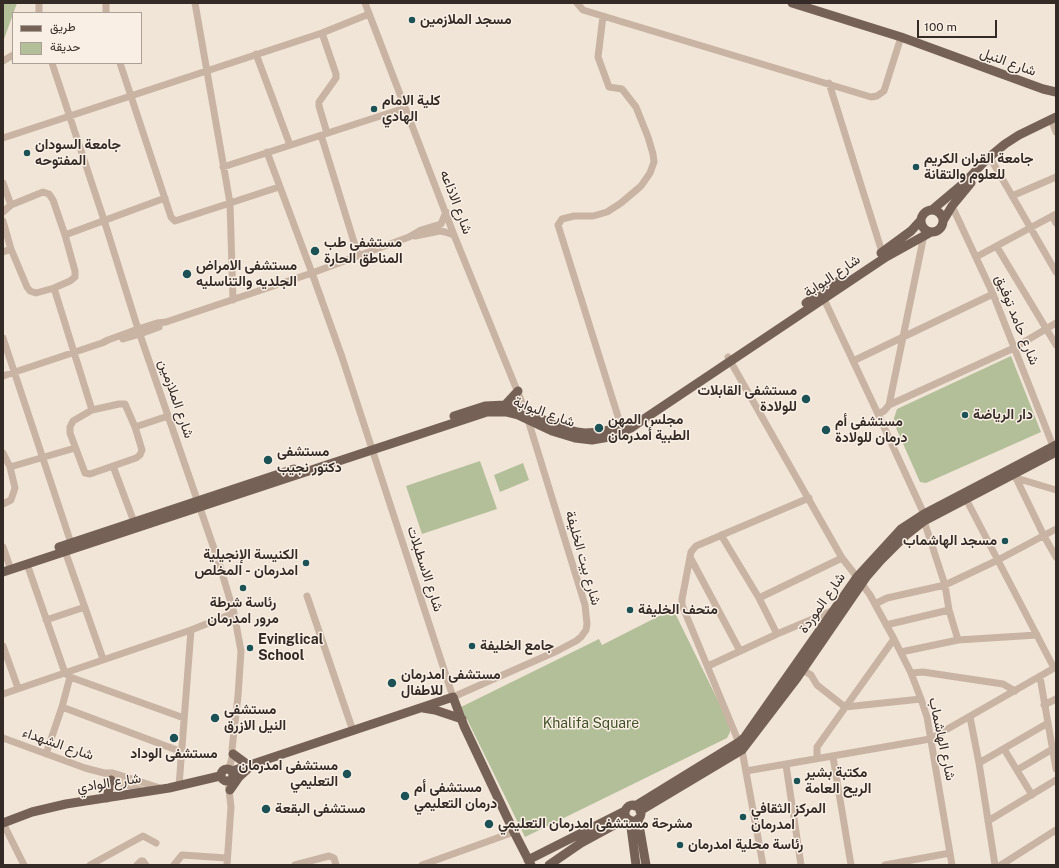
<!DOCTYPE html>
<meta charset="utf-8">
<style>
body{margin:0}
#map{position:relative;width:1059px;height:868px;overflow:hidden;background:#f1e5d8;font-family:"Public Sans",Vazirmatn,sans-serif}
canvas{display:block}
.frame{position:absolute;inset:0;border:4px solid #342a26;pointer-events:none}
.legend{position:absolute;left:12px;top:12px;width:130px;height:52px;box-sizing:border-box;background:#f9efe4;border:1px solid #aaa098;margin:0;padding:5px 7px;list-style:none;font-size:12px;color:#342a26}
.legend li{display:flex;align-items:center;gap:8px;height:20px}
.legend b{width:20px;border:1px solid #aaa098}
.scale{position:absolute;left:917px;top:20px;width:80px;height:18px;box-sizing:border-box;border:2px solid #342a26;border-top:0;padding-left:5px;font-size:12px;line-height:14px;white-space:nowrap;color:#342a26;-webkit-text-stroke:3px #f9efe4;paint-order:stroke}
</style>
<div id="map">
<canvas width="1059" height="868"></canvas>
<div class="frame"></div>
<ul class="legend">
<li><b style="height:5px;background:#766157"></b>طريق</li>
<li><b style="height:11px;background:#b3bf98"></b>حديقة</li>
</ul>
<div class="scale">100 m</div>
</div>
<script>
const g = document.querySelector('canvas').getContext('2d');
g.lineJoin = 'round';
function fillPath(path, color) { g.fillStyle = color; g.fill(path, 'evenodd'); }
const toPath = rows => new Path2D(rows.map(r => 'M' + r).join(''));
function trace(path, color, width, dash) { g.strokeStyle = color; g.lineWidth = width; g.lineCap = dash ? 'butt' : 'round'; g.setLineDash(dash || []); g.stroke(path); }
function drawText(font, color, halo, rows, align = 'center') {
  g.font = font + ' "Public Sans",Vazirmatn,sans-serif'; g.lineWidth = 3; g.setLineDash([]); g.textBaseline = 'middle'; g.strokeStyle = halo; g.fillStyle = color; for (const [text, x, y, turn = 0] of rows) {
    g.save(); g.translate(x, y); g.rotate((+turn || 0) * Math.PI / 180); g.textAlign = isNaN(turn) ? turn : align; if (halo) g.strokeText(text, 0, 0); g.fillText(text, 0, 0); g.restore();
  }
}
const green = toPath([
 [3,3,17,3,3,42],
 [1011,356,1041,432,926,483,920,482,893,421,897,409],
 [480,461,497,509,422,534,406,486],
 [523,463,529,480,500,492,494,475],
 [673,609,730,725,730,732,727,738,525,837,461,707,599,639,602,645]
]);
const minor = toPath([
 [39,3,39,13],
 [106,3,106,13],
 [195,3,230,203,233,300],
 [577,3,583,10,871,97,877,96,884,91,901,37],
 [603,16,598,57,609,87,622,89,636,107,648,137,653,154,654,162,650,173,641,186,621,203,607,212,593,216,574,216,562,219,558,225,621,426],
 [322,33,336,74,336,78,319,102,319,106,327,133],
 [256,54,290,145],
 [3,61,13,55],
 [52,63,104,220,138,329,219,563,234,613,241,651,238,696,232,749,233,754,229,769],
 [120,63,171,217,175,221,279,187],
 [829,83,882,252],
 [1053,124,1056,132],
 [321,135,358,255],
 [3,138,322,33,369,14],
 [267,152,312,273,342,357,453,697,557,651,576,641,581,637,586,630,587,624,585,605,525,410,454,235,365,3],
 [992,161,1056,272],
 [223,167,405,108],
 [3,183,11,205],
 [1012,196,1056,177],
 [952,206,993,294,1055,451],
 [3,212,11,205,43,192,49,194,53,200,65,235,75,271,75,277,70,281,54,288,36,293,30,291,27,287,11,249,3,221],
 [1052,216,1056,223],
 [65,235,165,198],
 [415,236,440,231,445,232,454,235],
 [997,247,1056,345],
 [3,252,11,249],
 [976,257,1056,214],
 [54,288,92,410],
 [822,295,878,414,924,514,924,521,945,585,949,610,958,640],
 [3,338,71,543],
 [123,339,140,334,159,327],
 [728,357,842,558,857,577],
 [853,361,993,294],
 [3,376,102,343,108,340,138,329,157,323,166,322,312,273,409,237,421,230,441,224,446,212],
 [119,404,125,404,135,427,142,450,140,455,136,458,90,474,85,473,70,433,70,427,73,421,92,410,119,404],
 [889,405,1014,348,1056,323],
 [878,414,884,411,889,405,924,235],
 [135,427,168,416],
 [3,453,10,467,15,488,11,500,3,504],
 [113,466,134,522],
 [10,467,75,448],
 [1010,472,1011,475,1016,478,1044,536,1056,557],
 [1016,478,1056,490],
 [966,499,1054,668],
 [721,535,759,598,777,634],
 [3,547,9,564],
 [65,551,103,659],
 [690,557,740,651],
 [27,564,65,673,70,677,62,707,46,754],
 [862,584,870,595,894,639,911,673,921,699,927,717,952,865],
 [307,596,353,731],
 [759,598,842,558],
 [875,604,887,598,945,585,998,560,1056,529],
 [46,620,85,607],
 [886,625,949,610],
 [3,646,18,688],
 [901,652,958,640,1037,635],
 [708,666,777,634,834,610],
 [803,670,811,675,817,685,845,707,921,699],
 [911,673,923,672,1003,684,1015,691],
 [70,677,184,718],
 [1040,677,1056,769],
 [3,694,191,630,234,613],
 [1044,705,1056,699],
 [62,707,182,752],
 [970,717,979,763,995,865],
 [3,738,85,768,104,773,113,773,163,789],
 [1004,749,1032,795],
 [833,757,851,865],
 [817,758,817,747,894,639],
 [979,763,1048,723],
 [786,765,801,865],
 [1017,770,1056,747],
 [746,771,930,739,1056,667],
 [108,778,111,780,145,791],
 [179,786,191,630],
 [988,821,1056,780],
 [3,823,24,865],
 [90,865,143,836,156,843],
 [137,865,141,861,143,861,146,865],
 [174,865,182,855,227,858],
 [227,865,231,807,228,781],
 [295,865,329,856,334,858,336,865],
 [422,865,514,832],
 [763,865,742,750,682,605,682,599,691,552,696,546,809,498],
 [885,865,950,853],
 [1001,865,1056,830]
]);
const major = toPath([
 [792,3,901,37,1043,89,1056,92],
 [932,210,964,183,987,159,1005,144,1019,135,1056,117],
 '921 221a11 11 0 1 1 22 0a11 11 0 1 1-22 0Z',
 [943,221,952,206,971,183],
 [881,253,911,231,921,220],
 [806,303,839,281],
 [505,405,518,391],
 [454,416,485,406,505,405,519,408,554,425,577,432,585,433,601,432,619,427],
 [59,547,294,469],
 [3,572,487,412,506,412,518,415,552,431,575,438,592,440,609,437,631,428,641,421,886,257,931,232],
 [423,708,435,710,462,719],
 [233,754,248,765],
 '221 775a6 6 0 1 1 12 0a6 6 0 1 1-12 0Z',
 [232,771,453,697,464,726,514,832,531,865],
 [230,790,239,777,251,766],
 [107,798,111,780],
 '625 813a8 8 0 1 1 16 0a8 8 0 1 1-16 0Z',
 [635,806,739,742,744,738,857,577,901,529,924,514,1056,445],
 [640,811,742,750,797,678,867,576,881,560,905,536,924,521,1056,452],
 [638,819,646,865],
 [630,820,636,865],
 [3,823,32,812,66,804,169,788,220,776],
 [528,860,625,811],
 [549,865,581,843,627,818]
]);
const markers = [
 [412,20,4,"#1c5255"],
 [374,109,4,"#1c5255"],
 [27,153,4,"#1c5255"],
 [916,167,4,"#1c5255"],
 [315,251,5,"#1c5255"],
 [187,274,5,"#1c5255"],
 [806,399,5,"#1c5255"],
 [965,415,4,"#1c5255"],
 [599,428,5,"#1c5255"],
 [826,430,5,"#1c5255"],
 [268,460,5,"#1c5255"],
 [1005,541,4,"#1c5255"],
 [306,563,4,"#1c5255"],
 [243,588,4,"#1c5255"],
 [630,610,4,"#1c5255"],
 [472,646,4,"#1c5255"],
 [250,648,4,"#1c5255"],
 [392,683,5,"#1c5255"],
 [215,718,5,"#1c5255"],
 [174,738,5,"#1c5255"],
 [347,774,5,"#1c5255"],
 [797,781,4,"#1c5255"],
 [405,796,5,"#1c5255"],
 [266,809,5,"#1c5255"],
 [743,817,4,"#1c5255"],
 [489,824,5,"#1c5255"],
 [680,845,4,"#1c5255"]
];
const poiNames = [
 ["مسجد الملازمين",420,20],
 ["كلية الامام",382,101],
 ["الهادي",382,117],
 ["جامعة السودان",35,145],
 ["المفتوحه",35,161],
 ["جامعة القران الكريم",924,159],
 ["للعلوم والتقانة",924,175],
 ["مستشفى طب",324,243],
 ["المناطق الحارة",324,259],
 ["مستشفى الامراض",196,266],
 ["الجلديه والتناسليه",196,282],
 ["مستشفى القابلات",797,391,"right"],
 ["للولادة",797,407,"right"],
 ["دار الرياضة",973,415],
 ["مجلس المهن",608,420],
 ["الطبية أمدرمان",608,436],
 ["مستشفى أم",835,422],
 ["درمان للولادة",835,438],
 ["مستشفى",277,452],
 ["دكتور نجيب",277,468],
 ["مسجد الهاشماب",997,541,"right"],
 ["الكنيسة الإنجيلية",298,555,"right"],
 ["امدرمان - المخلص",298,571,"right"],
 ["رئاسة شرطة",243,603,"center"],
 ["مرور امدرمان",243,619,"center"],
 ["متحف الخليفة",638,610],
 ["Evinglical",258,640],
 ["School",258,656],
 ["جامع الخليفة",480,646],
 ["مستشفى امدرمان",401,675],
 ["للاطفال",401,691],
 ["مستشفى",224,710],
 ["النيل الازرق",224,726],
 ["مستشفى الوداد",174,754,"center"],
 ["مستشفى امدرمان",338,766,"right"],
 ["التعليمي",338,782,"right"],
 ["مكتبة بشير",805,773],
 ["الريح العامة",805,789],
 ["مستشفى أم",414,788],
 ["درمان التعليمي",414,804],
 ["مستشفى البقعة",275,809],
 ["المركز الثقافي",751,809],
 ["امدرمان",751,825],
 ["مشرحة مستشفى امدرمان التعليمي",498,824],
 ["رئاسة محلية امدرمان",688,845]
];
const streetNames = [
 ["شارع النيل",1008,62,20],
 ["شارع الاذاعه",456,202,69],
 ["شارع البوابة",832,276,-34],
 ["شارع حامد توفيق",1017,320,68],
 ["شارع الملازمين",176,399,71],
 ["شارع البوابة",544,412,20],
 ["شارع بيت الخليفة",583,558,74],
 ["شارع الاسطبلات",425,569,72],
 ["شارع الموردة",822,603,-55],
 ["شارع الهاشماب",942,739,78],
 ["شارع الشهداء",58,744,19],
 ["شارع الوادي",109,783,-9]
];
const parkNames = [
 ["Khalifa Square",591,724]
];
fillPath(green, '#b3bf98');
trace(minor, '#c9b4a4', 7);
trace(major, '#766157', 9);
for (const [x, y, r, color] of markers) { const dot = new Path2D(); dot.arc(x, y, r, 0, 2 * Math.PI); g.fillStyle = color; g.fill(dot); trace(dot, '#f9efe4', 1.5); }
drawText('bold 14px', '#342a26', '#f9efe4', poiNames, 'left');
drawText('14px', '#342a26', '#f9efe4', streetNames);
drawText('14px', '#44522a', '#f9efe4', parkNames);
</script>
